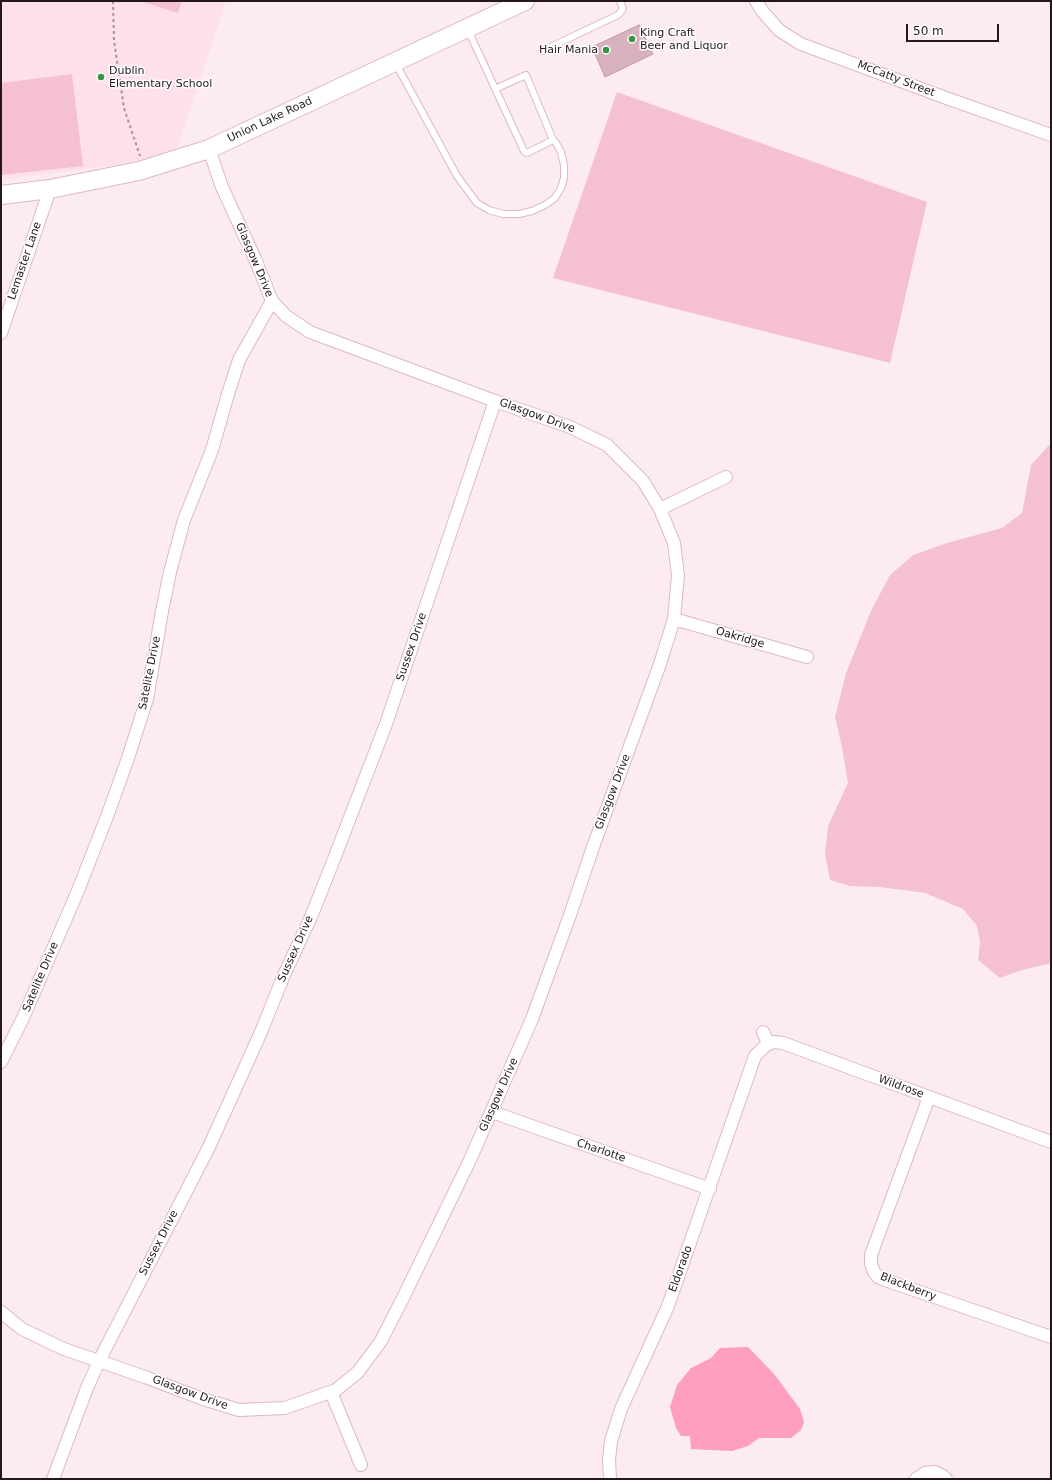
<!DOCTYPE html>
<style>
body{margin:0}
#map{position:relative;width:1052px;height:1480px;overflow:hidden;background:#fcecf1;font-family:"DejaVu Sans",sans-serif}
canvas{display:block}
.frame{position:absolute;inset:0;border:2px solid #25181c;pointer-events:none}
.scale{position:absolute;left:906px;top:24px;width:93px;height:18px;box-sizing:border-box;border:2px solid #25181c;border-top:0;padding-left:5px;font-size:12px;line-height:14px;white-space:nowrap;color:#25181c;-webkit-text-stroke:3px #fff;paint-order:stroke}
</style>
<div id="map">
<canvas width="1052" height="1480"></canvas>
<div class="frame"></div>
<div class="scale">50 m</div>
</div>
<script>
const g = document.querySelector('canvas').getContext('2d');
g.lineJoin = 'round';
function fillPath(path, color) { g.fillStyle = color; g.fill(path, 'evenodd'); }
const toPath = rows => new Path2D(rows.map(r => 'M' + r).join(''));
function trace(path, color, width, dash) { g.strokeStyle = color; g.lineWidth = width; g.lineCap = dash ? 'butt' : 'round'; g.setLineDash(dash || []); g.stroke(path); }
function drawText(font, color, halo, rows, align = 'center') {
  g.font = font + ' "DejaVu Sans",sans-serif'; g.lineWidth = 3; g.setLineDash([]); g.textBaseline = 'middle'; g.strokeStyle = halo; g.fillStyle = color; for (const [text, x, y, turn = 0] of rows) {
    g.save(); g.translate(x, y); g.rotate((+turn || 0) * Math.PI / 180); g.textAlign = isNaN(turn) ? turn : align; if (halo) g.strokeText(text, 0, 0); g.fillText(text, 0, 0); g.restore();
  }
}
const built = toPath([
 [1,1,226,1,175,153,115,165,1,180]
]);
const green = toPath([
 [140,1,182,1,178,13],
 [72,74,83,166,1,175,1,83],
 [617,92,927,202,890,363,553,278],
 [1051,443,1051,963,1019,971,1000,978,978,960,980,942,977,926,963,909,925,893,880,887,850,886,830,880,825,854,828,826,848,783,842,747,835,717,846,673,871,611,890,575,913,555,947,543,1002,528,1022,513,1031,465]
]);
const water = toPath([
 [748,1347,774,1374,800,1409,804,1422,801,1430,791,1438,759,1438,748,1446,732,1451,691,1449,690,1436,681,1436,676,1428,670,1407,677,1385,691,1368,711,1358,720,1348]
]);
const building = toPath([
 [639,25,653,54,605,77,592,47,639,25]
]);
const path = toPath([
 [113,1,114,41,124,108,140,156]
]);
const lane = toPath([
 [542,51,618,15,623,9,620,1],
 [396,64,457,176,477,203,489,210,503,214,519,214,532,211,545,205,555,198,561,188,564,178,564,165,561,152,556,143,553,140,527,153,524,151,468,30],
 [495,89,526,75,553,140]
]);
const street = toPath([
 [756,1,763,12,780,31,801,44,949,99,1051,135],
 [1,333,50,189],
 [660,509,726,477],
 [674,619,807,657],
 [763,1032,768,1043],
 [1,1062,23,1018,77,893,108,814,128,758,147,699,162,611,170,572,184,520,212,450,228,394,239,360,272,301],
 [929,1097,871,1255,871,1264,874,1272,878,1277,885,1280,1051,1337],
 [492,1112,710,1189],
 [1,1312,22,1329,64,1349,145,1377,203,1399,239,1410,285,1408,336,1390,358,1372,381,1341,403,1298,470,1160,532,1019,570,915,593,847,660,664,674,619,678,575,674,543,660,509,643,481,607,445,570,427,495,401,310,332,286,316,272,301,256,261,222,187,209,149],
 [331,1392,361,1465],
 [53,1479,87,1388,99,1361,209,1147,261,1032,284,975,311,917,334,859,386,724,495,401],
 [610,1479,609,1460,611,1441,621,1409,668,1306,755,1056,766,1045,774,1042,783,1043,1051,1142],
 [916,1479,925,1473,935,1472,943,1476,946,1479]
]);
const secondary = toPath([
 [1,195,50,189,139,171,209,149,525,1]
]);
const markers = [
 [632,39,4,"#369548"],
 [606,50,4,"#369548"],
 [101,77,4,"#369548"]
];
const poiNames = [
 ["King Craft",640,33],
 ["Beer and Liquor",640,46],
 ["Hair Mania",598,50,"right"],
 ["Dublin",109,71],
 ["Elementary School",109,84]
];
const streetNames = [
 ["McCatty Street",896,79,21],
 ["Union Lake Road",270,120,-25],
 ["Glasgow Drive",254,260,67],
 ["Lemaster Lane",25,261,-71],
 ["Glasgow Drive",537,416,20],
 ["Oakridge",740,638,16],
 ["Sussex Drive",412,647,-71],
 ["Satelite Drive",150,673,-79],
 ["Glasgow Drive",613,792,-69],
 ["Sussex Drive",296,949,-66],
 ["Satelite Drive",41,977,-67],
 ["Wildrose",901,1087,20],
 ["Glasgow Drive",499,1095,-66],
 ["Charlotte",601,1151,19],
 ["Sussex Drive",159,1243,-63],
 ["Eldorado",681,1269,-70],
 ["Blackberry",908,1287,21],
 ["Glasgow Drive",190,1393,20]
];
fillPath(built, '#fde0e9');
fillPath(green, '#f5c1d2');
fillPath(water, '#fe9ec1');
fillPath(building, '#d7b2be');
trace(building, '#c09ca7', 1);
trace(lane, '#deb8c4', 8);
trace(street, '#deb8c4', 14);
trace(secondary, '#deb8c4', 20);
trace(path, '#a39599', 2, [3, 3]);
trace(lane, '#fff', 6);
trace(street, '#fff', 12);
trace(secondary, '#fff', 18);
for (const [x, y, r, color] of markers) { const dot = new Path2D(); dot.arc(x, y, r, 0, 2 * Math.PI); g.fillStyle = color; g.fill(dot); trace(dot, '#fff', 1.5); }
drawText('11px', '#25181c', '#fff', poiNames, 'left');
drawText('11px', '#25181c', '#fff', streetNames);
</script>
